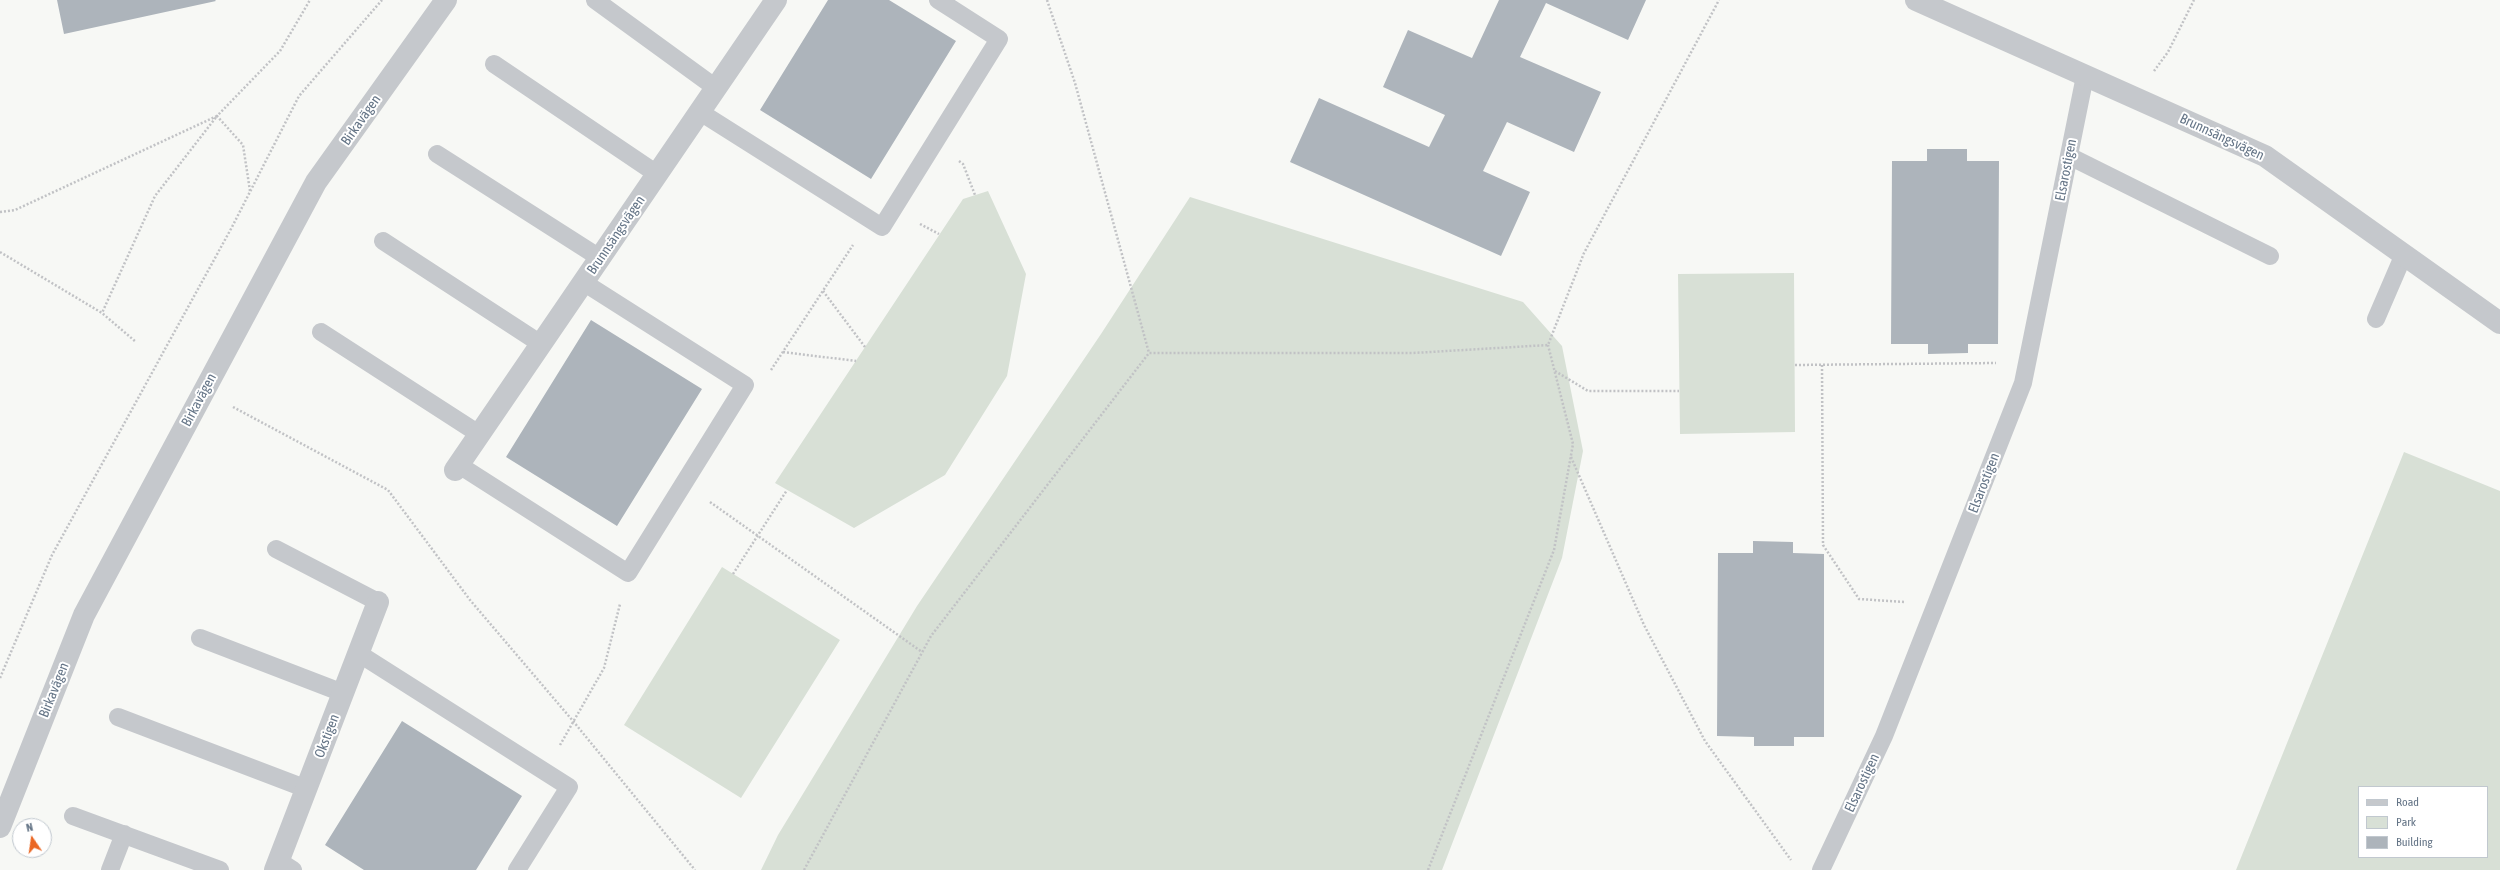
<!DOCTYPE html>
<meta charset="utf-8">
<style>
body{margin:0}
#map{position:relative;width:2500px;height:870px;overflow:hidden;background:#f7f8f5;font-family:"Asap Condensed",sans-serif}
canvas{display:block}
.legend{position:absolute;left:2358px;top:786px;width:130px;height:72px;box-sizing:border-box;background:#fff;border:1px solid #c1c8cf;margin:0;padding:5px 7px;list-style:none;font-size:12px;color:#657587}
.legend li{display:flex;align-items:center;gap:8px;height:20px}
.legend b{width:20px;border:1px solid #c1c8cf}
.north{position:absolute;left:12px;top:818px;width:40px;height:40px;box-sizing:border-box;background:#fff;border:1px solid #c1c8cf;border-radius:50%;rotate:347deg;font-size:11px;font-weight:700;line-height:16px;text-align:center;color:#657587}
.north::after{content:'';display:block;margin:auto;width:14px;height:18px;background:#ea6622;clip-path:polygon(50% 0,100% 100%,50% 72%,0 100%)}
</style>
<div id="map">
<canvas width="2500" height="870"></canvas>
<ul class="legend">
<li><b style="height:5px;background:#c5c8cc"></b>Road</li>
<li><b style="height:11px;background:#d8e0d6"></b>Park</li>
<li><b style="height:11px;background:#adb4bb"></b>Building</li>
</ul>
<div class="north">N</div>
</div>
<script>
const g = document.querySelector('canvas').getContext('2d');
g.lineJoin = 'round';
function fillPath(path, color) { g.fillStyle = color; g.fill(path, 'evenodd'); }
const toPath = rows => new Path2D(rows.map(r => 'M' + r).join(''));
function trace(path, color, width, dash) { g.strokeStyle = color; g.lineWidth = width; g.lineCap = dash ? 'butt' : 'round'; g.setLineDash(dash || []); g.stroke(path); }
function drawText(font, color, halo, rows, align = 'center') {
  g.font = font + ' "Asap Condensed",sans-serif'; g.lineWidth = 4; g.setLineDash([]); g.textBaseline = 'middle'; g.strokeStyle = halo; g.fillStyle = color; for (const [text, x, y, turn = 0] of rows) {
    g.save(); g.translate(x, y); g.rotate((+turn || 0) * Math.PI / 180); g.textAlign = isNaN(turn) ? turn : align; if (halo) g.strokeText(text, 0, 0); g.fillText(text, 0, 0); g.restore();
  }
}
const green = toPath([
 [988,191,1026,274,1007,376,945,475,854,528,775,483,963,199],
 [1190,197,1523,302,1562,346,1583,451,1562,558,1442,870,761,870,778,835,917,606,1101,334],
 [1794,273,1795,432,1680,434,1678,274],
 [2404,452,2500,491,2500,870,2236,870],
 [2359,787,2487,787,2487,857,2359,857],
 [722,567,840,640,741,798,624,725]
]);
const building = toPath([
 [57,0,215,0,216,1,64,34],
 [828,0,889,0,956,41,871,179,760,110],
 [1499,0,1646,0,1628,40,1546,3,1520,57,1601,92,1574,152,1507,122,1483,171,1530,192,1501,256,1290,162,1319,98,1429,147,1445,115,1383,87,1408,30,1472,58],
 [1927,149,1967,149,1967,161,1999,161,1998,344,1968,344,1968,353,1928,354,1928,344,1891,344,1892,161,1927,161],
 [591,320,702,389,617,526,506,457],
 [1753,541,1793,542,1793,553,1824,554,1824,737,1794,737,1794,746,1754,746,1754,737,1717,736,1718,553,1753,553],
 [402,721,522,796,476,870,364,870,325,845]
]);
const path = toPath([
 [1047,0,1075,83,1149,353],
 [2154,71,2168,52,2194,0],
 [959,161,963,164,975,195],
 [250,191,243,145,217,116,280,51,310,0],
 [0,212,15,210,217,116,155,196,102,313],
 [920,224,939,234],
 [0,252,102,313,136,342],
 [823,291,865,347],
 [783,352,856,361],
 [1795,365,1996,363],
 [1822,365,1823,545,1859,599,1904,602],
 [771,370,853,245],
 [1555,371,1588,391,1679,391],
 [233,407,388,490,470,600,573,721,695,870],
 [1571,457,1644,625,1705,741,1791,860],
 [710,502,922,652],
 [733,574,787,490],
 [0,678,52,555,232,227,299,96,382,0],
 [560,745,604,668,620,604],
 [804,870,931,636,1149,353,1413,353,1548,345,1584,253,1719,0],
 [1428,870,1554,550,1573,444,1548,345]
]);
const service = toPath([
 [595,0,716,88],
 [494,64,657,174],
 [700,112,882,227,999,39,938,0],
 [437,154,600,258],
 [2069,156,2270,256],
 [383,241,541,344],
 [2376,319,2404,254],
 [321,332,479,434],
 [459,465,628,573,745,385,583,282],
 [276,549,378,602],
 [200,638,343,693],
 [358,653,569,787,517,870],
 [118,717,307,789],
 [73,816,220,870],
 [279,861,293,870],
 [110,870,124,834],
 [1821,870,1884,736,2023,383,2085,76]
]);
const minor = toPath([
 [455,470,776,0],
 [275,870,378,602]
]);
const tertiary = toPath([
 [1916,0,2265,156,2500,323],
 [0,827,84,615,316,182,446,0]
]);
const streetNames = [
 ["Birkavägen",361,120,-55],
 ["Brunnsängsvägen",2222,137,25],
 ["Elsarostigen",2066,170,-79],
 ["Brunnsängsvägen",616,235,-56],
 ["Birkavägen",199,400,-62],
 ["Elsarostigen",1984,483,-69],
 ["Birkavägen",54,690,-68],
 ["Okstigen",327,736,-69],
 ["Elsarostigen",1862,783,-65]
];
fillPath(green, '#d8e0d6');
fillPath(building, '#adb4bb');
trace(path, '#c1c2c5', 2.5, [2, 2]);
trace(service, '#c5c8cc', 18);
trace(minor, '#c5c8cc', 22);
trace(tertiary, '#c5c8cc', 22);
drawText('14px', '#657587', '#fff', streetNames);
</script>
